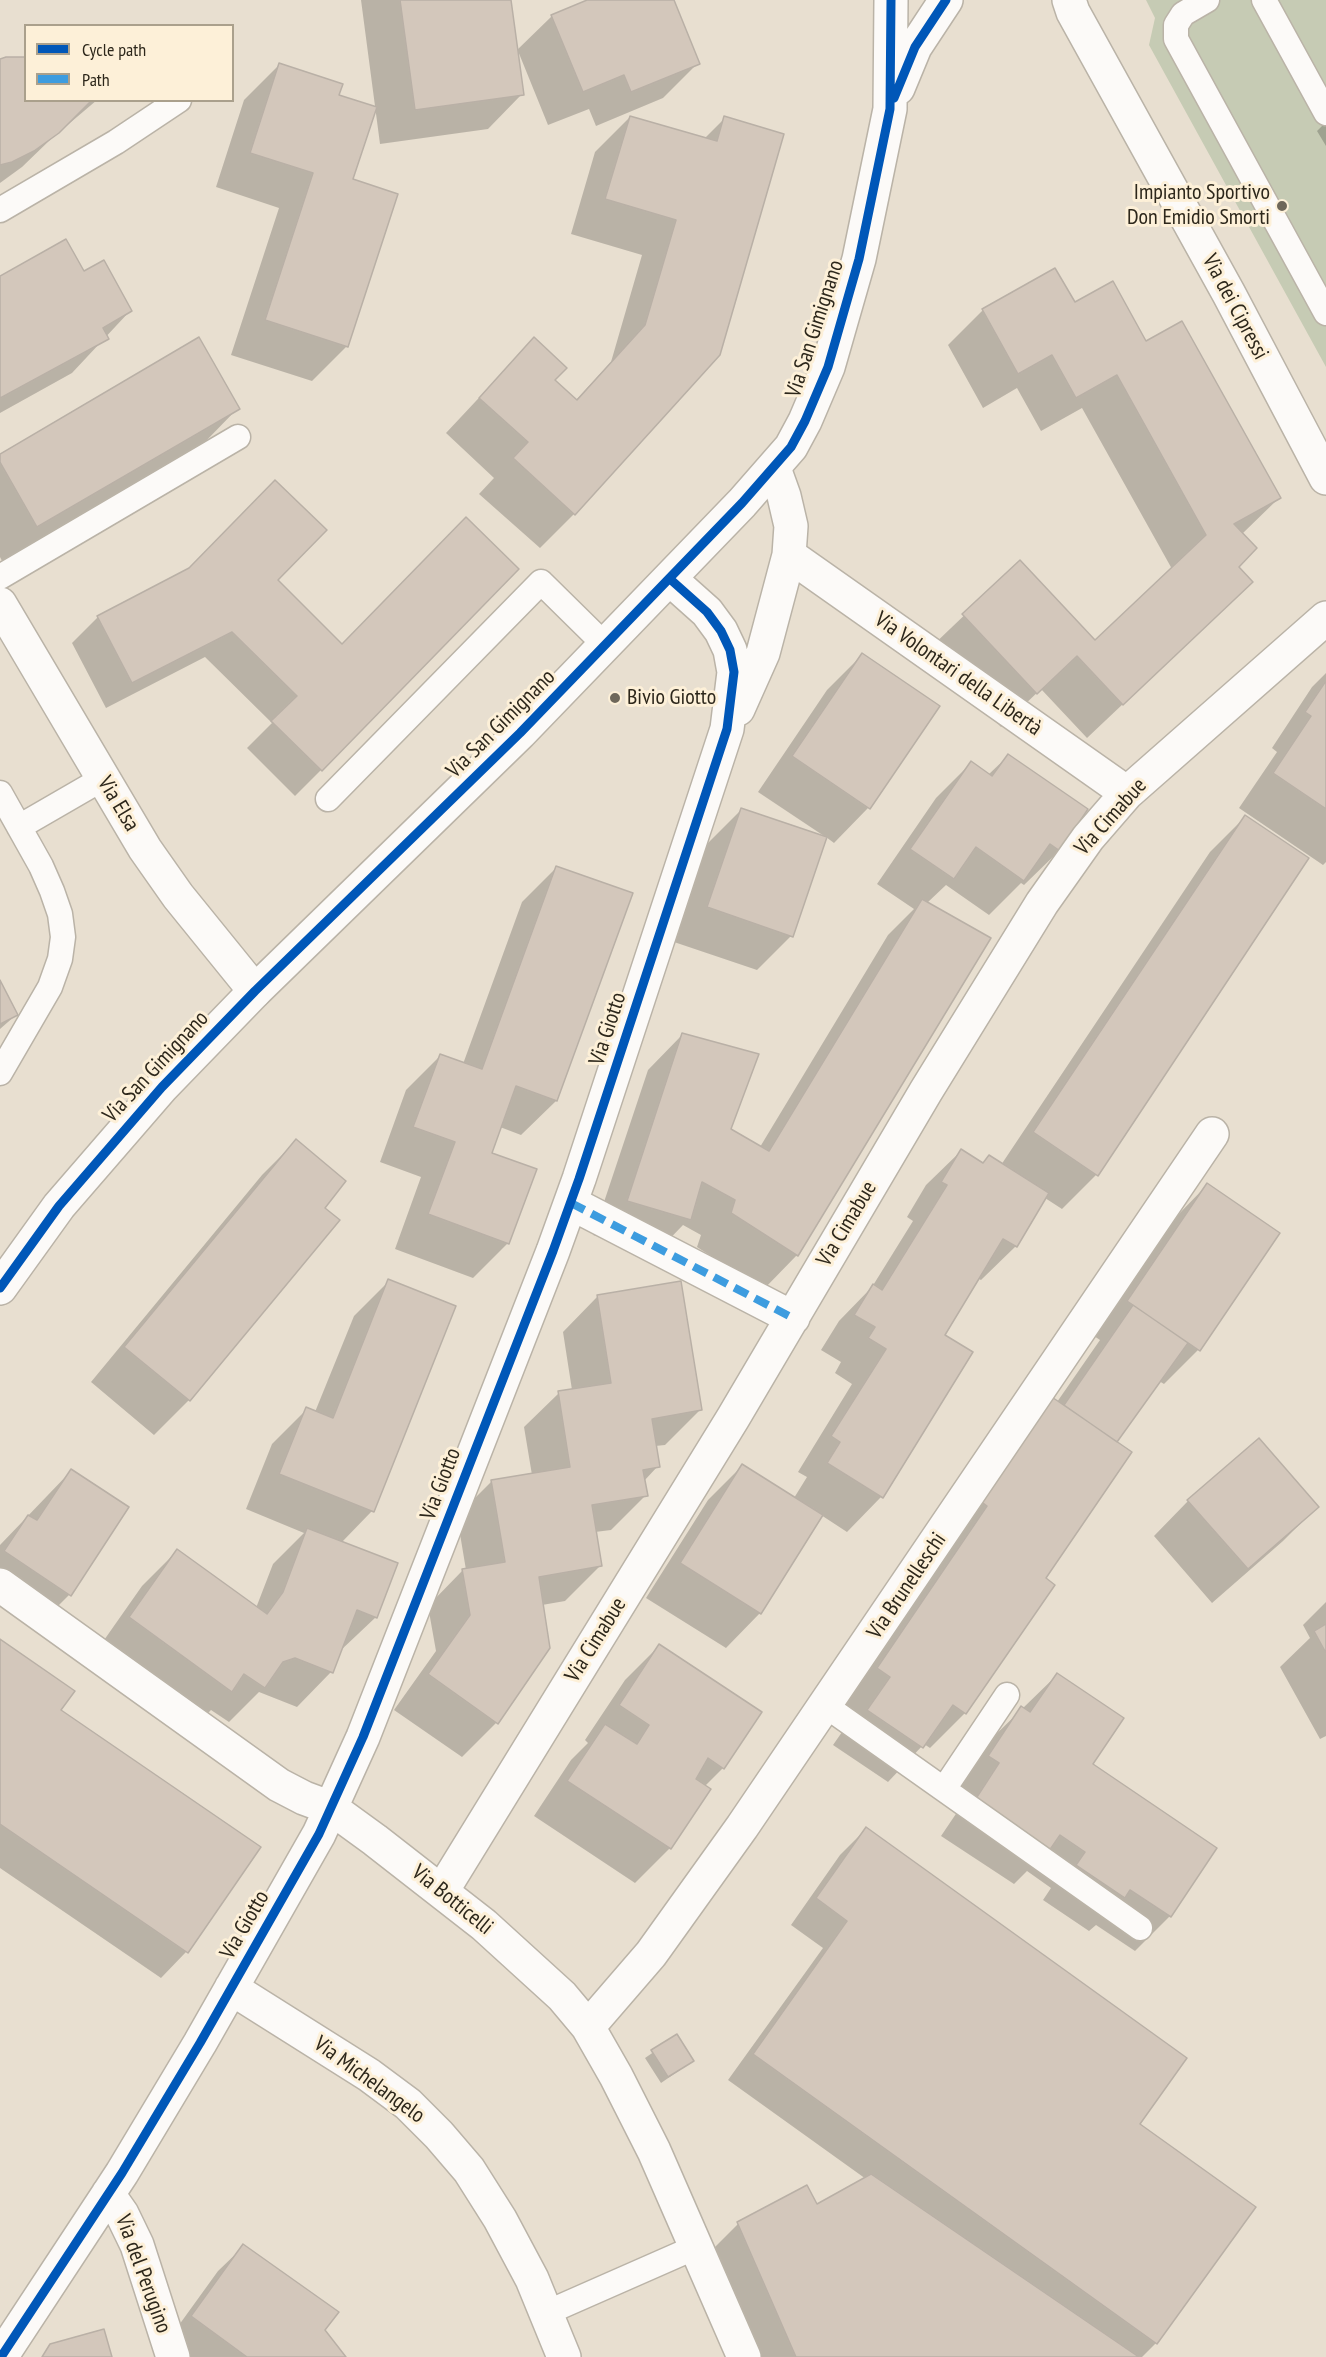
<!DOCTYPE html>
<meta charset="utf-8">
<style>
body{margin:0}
#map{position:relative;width:1326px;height:2357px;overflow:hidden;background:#e8dfd0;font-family:"PT Sans Narrow",sans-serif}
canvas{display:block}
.legend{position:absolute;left:24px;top:24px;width:210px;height:78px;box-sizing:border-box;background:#fdf0d8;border:2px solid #aaa08c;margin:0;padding:8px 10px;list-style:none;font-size:18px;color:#2d271b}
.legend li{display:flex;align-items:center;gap:12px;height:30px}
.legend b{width:30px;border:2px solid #aaa08c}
</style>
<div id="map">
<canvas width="1326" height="2357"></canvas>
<ul class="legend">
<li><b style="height:8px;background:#0057b8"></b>Cycle path</li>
<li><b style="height:8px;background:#3d9cdf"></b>Path</li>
</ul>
</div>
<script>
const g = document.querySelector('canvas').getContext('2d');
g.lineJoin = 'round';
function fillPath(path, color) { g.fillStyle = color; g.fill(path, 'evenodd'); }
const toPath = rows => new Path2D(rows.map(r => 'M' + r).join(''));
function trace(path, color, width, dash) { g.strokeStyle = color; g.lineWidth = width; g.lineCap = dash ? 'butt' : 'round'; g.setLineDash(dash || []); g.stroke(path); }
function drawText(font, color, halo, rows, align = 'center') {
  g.font = font + ' "PT Sans Narrow",sans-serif'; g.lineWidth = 6; g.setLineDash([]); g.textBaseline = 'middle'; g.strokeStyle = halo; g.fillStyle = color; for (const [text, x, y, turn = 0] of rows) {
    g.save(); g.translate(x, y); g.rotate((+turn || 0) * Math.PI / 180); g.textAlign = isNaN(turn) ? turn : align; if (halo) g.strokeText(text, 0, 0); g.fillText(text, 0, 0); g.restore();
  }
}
const green = toPath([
 [1146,0,1326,0,1326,367,1149,45,1155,18]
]);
const shadow = toPath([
 [361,0,509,0,516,51,552,16,591,0,673,0,698,63,663,98,596,126,589,109,548,125,518,51,522,94,488,129,380,144],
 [0,61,26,100,97,100,51,139,22,167,0,183],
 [279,65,337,96,352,180,347,346,312,381,231,355,279,208,216,187,244,100],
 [630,117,704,139,725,118,783,135,574,514,540,548,479,494,494,478,446,433,534,339,553,380,575,401,611,362,642,255,571,234,595,152],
 [1326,122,1326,146,1317,131],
 [83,273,130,311,72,373,0,413,0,278],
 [1074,304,1146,343,1279,498,1242,534,1216,616,1087,738,1041,689,1001,727,928,650,1020,562,1095,642,1172,569,1082,408,1041,431,1017,388,983,408,948,345,983,310],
 [238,408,204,443,2,561,0,557,0,456],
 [189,570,276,580,321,770,295,796,247,748,272,723,205,657,106,708,72,643,98,617],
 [862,655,937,706,868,808,834,843,826,837,791,936,757,970,674,942,707,844,742,809,824,836,758,792,827,690],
 [1326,673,1326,862,1323,865,1239,808,1277,752,1272,748,1312,687],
 [1008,756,1086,810,1059,851,1024,885,1021,883,989,915,946,885,927,903,797,1255,763,1290,697,1247,701,1235,683,1225,655,1254,593,1235,648,1070,682,1035,729,1130,760,1147,888,935,914,909,877,884,936,798,971,763,988,775],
 [1245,817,1096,1175,1062,1209,1045,1198,1016,1246,981,1280,977,1278,943,1335,881,1497,847,1532,821,1515,760,1613,726,1648,646,1598,708,1500,742,1466,794,1498,807,1477,798,1472,852,1384,835,1373,841,1362,821,1350,839,1321,872,1287,913,1221,907,1217,926,1185,961,1151,982,1164,1001,1165,1210,852],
 [557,867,556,1101,521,1135,500,1127,490,1154,508,1243,473,1278,395,1249,421,1177,380,1162,406,1090,441,1055,463,1064,522,902],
 [0,983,16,1015,0,1029],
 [296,1141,323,1208,337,1220,189,1400,154,1435,91,1382,262,1175],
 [1207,1185,1198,1350,1164,1384,1159,1381,1115,1442,1044,1578,1053,1585,965,1713,930,1748,924,1744,888,1782,833,1745,856,1712,843,1703,941,1532,1057,1402,1100,1340,1094,1336,1173,1220],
 [389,1281,372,1511,341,1543,376,1617,340,1651,331,1672,297,1707,259,1692,229,1722,211,1710,196,1725,95,1653,142,1586,177,1551,256,1608,273,1564,304,1533,246,1509,272,1444,307,1409,315,1412,354,1316],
 [597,1297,700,1410,665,1445,655,1446,658,1466,644,1481,646,1495,611,1530,595,1532,600,1566,565,1601,542,1605,496,1723,462,1757,394,1710,436,1651,428,1606,462,1571,466,1570,457,1516,492,1481,532,1475,524,1427,559,1393,572,1390,563,1332],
 [71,1471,69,1595,35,1629,0,1606,0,1545],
 [1188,1501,1317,1507,1283,1541,1212,1603,1154,1536],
 [1326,1602,1326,1736,1320,1739,1280,1667,1310,1638,1303,1625],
 [0,1641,59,1710,259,1847,186,1952,161,1978,0,1868],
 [659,1646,723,1768,705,1786,709,1789,670,1848,635,1883,534,1816,571,1760,588,1743,585,1740,625,1680],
 [1057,1675,1091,1765,1170,1916,1135,1951,1096,1925,1089,1931,1043,1900,1051,1888,1027,1871,1014,1884,941,1836,966,1799,955,1791,987,1743],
 [866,1829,1138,2124,1254,2207,1156,2343,1142,2357,759,2357,712,2250,738,2224,816,2206,866,2179,728,2080,823,1948,791,1925,840,1855],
 [677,2036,693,2061,661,2083,645,2058],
 [244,2246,324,2330,345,2357,186,2357,166,2343,218,2271]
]);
const building = toPath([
 [400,0,511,0,524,95,415,110,400,0],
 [587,0,674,0,700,64,631,92,624,75,583,92,551,15,587,0],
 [6,57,26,57,26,100,92,100,59,133,34,151,12,162,0,165,0,59,6,57],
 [279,63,343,84,339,95,377,107,353,179,398,194,348,347,265,320,313,173,250,153,279,63],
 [630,116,717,141,724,116,784,134,720,355,575,515,513,458,528,442,479,398,534,337,567,368,555,380,577,400,645,325,676,220,605,199,630,116],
 [66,239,84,271,104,260,132,311,103,328,109,339,0,398,0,276,66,239],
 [1055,268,1075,302,1113,281,1146,341,1182,321,1281,498,1234,524,1257,548,1239,567,1253,582,1123,705,1077,656,1037,694,962,614,1020,560,1095,640,1206,535,1117,375,1076,398,1052,355,1018,374,982,309,1055,268],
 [199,337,240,409,37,527,0,462,0,454,199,337],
 [275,480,327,530,278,580,342,644,466,517,519,569,322,771,271,721,297,696,232,632,132,683,97,616,189,568,275,480],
 [862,653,940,706,870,809,792,756,862,653],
 [1326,681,1326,809,1273,773,1311,716,1305,712,1326,681],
 [1008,754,1088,809,1060,851,1050,844,1024,881,976,847,954,879,910,849,971,761,992,776,1008,754],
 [741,808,827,837,793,937,707,907,741,808],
 [1245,815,1309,858,1098,1176,1033,1132,1245,815],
 [556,866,633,893,557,1101,516,1086,492,1153,537,1169,509,1244,428,1214,455,1142,413,1127,440,1054,482,1069,556,866],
 [922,899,991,938,798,1256,731,1213,735,1200,702,1182,691,1220,627,1201,682,1033,759,1054,731,1129,769,1151,922,899],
 [0,980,18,1015,0,1024,0,980],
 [296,1139,346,1181,325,1208,340,1220,190,1401,124,1347,296,1139],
 [961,1149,983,1163,989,1155,1049,1193,1017,1247,1003,1239,945,1335,973,1352,883,1498,827,1463,840,1442,831,1436,886,1349,868,1338,875,1327,854,1315,873,1284,882,1290,947,1185,941,1182,961,1149],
 [1207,1183,1280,1233,1200,1351,1127,1301,1207,1183],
 [388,1279,456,1306,374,1512,279,1474,306,1407,333,1418,388,1279],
 [681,1281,702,1410,652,1419,660,1467,643,1470,648,1496,592,1505,602,1566,539,1577,550,1648,498,1724,428,1674,470,1615,462,1569,505,1562,491,1480,570,1467,558,1391,611,1383,597,1295,681,1281],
 [1133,1305,1188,1343,1117,1442,1064,1405,1133,1305],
 [1046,1393,1132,1452,1046,1578,1055,1585,966,1714,953,1705,923,1748,867,1710,890,1677,877,1668,987,1506,975,1497,1046,1393],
 [1259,1438,1319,1507,1248,1569,1187,1500,1259,1438],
 [742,1464,823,1515,761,1614,680,1563,742,1464],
 [71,1469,129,1507,71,1596,4,1551,28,1515,37,1520,71,1469],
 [307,1528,398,1563,377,1618,357,1610,333,1673,295,1658,283,1662,265,1688,244,1674,232,1692,129,1617,177,1549,267,1614,283,1592,307,1528],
 [1326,1624,1326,1653,1314,1631,1326,1624],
 [0,1639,75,1691,61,1710,261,1847,188,1953,0,1824,0,1639],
 [659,1644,762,1712,724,1769,708,1758,696,1779,711,1789,671,1849,567,1781,605,1724,637,1744,649,1725,619,1705,659,1644],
 [1057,1673,1124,1718,1093,1764,1217,1848,1171,1917,1130,1890,1125,1898,1076,1865,1085,1852,1060,1835,1049,1851,975,1800,999,1763,988,1756,1021,1706,1030,1712,1057,1673],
 [866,1827,1187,2058,1140,2124,1256,2207,1157,2344,753,2054,847,1921,816,1898,866,1827],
 [677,2034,694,2061,668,2077,651,2050,677,2034],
 [871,2174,1139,2357,796,2357,737,2222,807,2185,817,2204,871,2174],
 [243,2244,339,2312,325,2330,346,2357,247,2357,191,2316,243,2244],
 [104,2329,112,2357,42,2357,50,2344,104,2329]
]);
const lane = toPath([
 [1207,0,1183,14,1176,25,1176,39,1326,313],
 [1264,0,1326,113],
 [0,210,116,142,179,100],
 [0,577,238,437],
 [0,793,41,866,52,891,60,914,63,937,60,959,50,987,0,1073],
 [328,799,541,582,606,646],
 [19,827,102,779],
 [826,1706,1140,1928],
 [944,1789,1007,1695],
 [546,2313,696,2247]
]);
const street = toPath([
 [1069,0,1073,12,1229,294,1326,478],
 [789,555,1127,793],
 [0,604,145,849,178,896,255,991],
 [738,709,763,653,789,555,791,526,784,496,774,468],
 [571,1203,793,1318],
 [0,1585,279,1785,304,1798,331,1808,375,1840,484,1925,562,1996,588,2027,616,2076,654,2151,744,2357],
 [442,1891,733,1418,926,1091,1042,903,1088,838,1127,793,1326,618],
 [231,1988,369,2075,408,2104,439,2135,469,2170,500,2219,532,2279,564,2357],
 [588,2027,651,1954,742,1827,1212,1134],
 [108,2194,122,2214,137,2245,173,2357],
 [1,2357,122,2173,200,2043,319,1834,363,1737,553,1251,579,1179,727,729,734,672,730,650,721,631,707,612,670,579]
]);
const secondary = toPath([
 [898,88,915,47,946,0],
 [0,1288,59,1206,162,1087,255,991,520,733,742,503,791,447,805,421,828,367,859,259,890,109,891,0]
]);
const quiet = toPath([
 [571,1203,793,1318]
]);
const cycleway = toPath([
 [894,98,915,47,946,0],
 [0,1288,59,1206,162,1087,255,991,520,733,742,503,791,447,805,421,828,367,859,259,890,109,891,0],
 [1,2357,122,2173,200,2043,319,1834,363,1737,553,1251,579,1179,727,729,734,672,730,650,721,631,707,612,670,579]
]);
const markers = [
 [1282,206,6,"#6e675a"],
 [615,698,6,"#6e675a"]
];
const poiNames = [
 ["Impianto Sportivo",1270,193],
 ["Don Emidio Smorti",1270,218],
 ["Bivio Giotto",627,698,"left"]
];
const streetNames = [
 ["Via dei Cipressi",1235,307,62],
 ["Via San Gimignano",815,329,-72],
 ["Via Volontari della Libertà",958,674,35],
 ["Via San Gimignano",501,724,-45],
 ["Via Elsa",118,804,59],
 ["Via Cimabue",1111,817,-48],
 ["Via Giotto",608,1029,-72],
 ["Via San Gimignano",156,1067,-47],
 ["Via Cimabue",847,1224,-59],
 ["Via Giotto",441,1484,-69],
 ["Via Brunelleschi",907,1586,-56],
 ["Via Cimabue",596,1640,-58],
 ["Via Botticelli",452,1900,39],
 ["Via Giotto",245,1925,-60],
 ["Via Michelangelo",369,2080,36],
 ["Via del Perugino",143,2274,70]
];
fillPath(green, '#c6cbb4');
fillPath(shadow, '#0003');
fillPath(building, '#d3c7bb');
trace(building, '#b9b0a6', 1.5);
trace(lane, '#bab3a7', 27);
trace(street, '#bab3a7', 36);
trace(secondary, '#bab3a7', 36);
trace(lane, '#fcfaf8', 24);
trace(street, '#fcfaf8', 33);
trace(secondary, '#fcfaf8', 33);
trace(quiet, '#3d9cdf', 8, [15, 8]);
trace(cycleway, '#0057b8', 9);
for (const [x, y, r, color] of markers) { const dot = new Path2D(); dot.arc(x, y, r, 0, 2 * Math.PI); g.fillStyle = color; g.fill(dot); trace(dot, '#fdf0d8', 2); }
drawText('22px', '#2d271b', '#fdf0d8', poiNames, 'right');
drawText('22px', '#2d271b', '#fdf0d8', streetNames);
</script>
